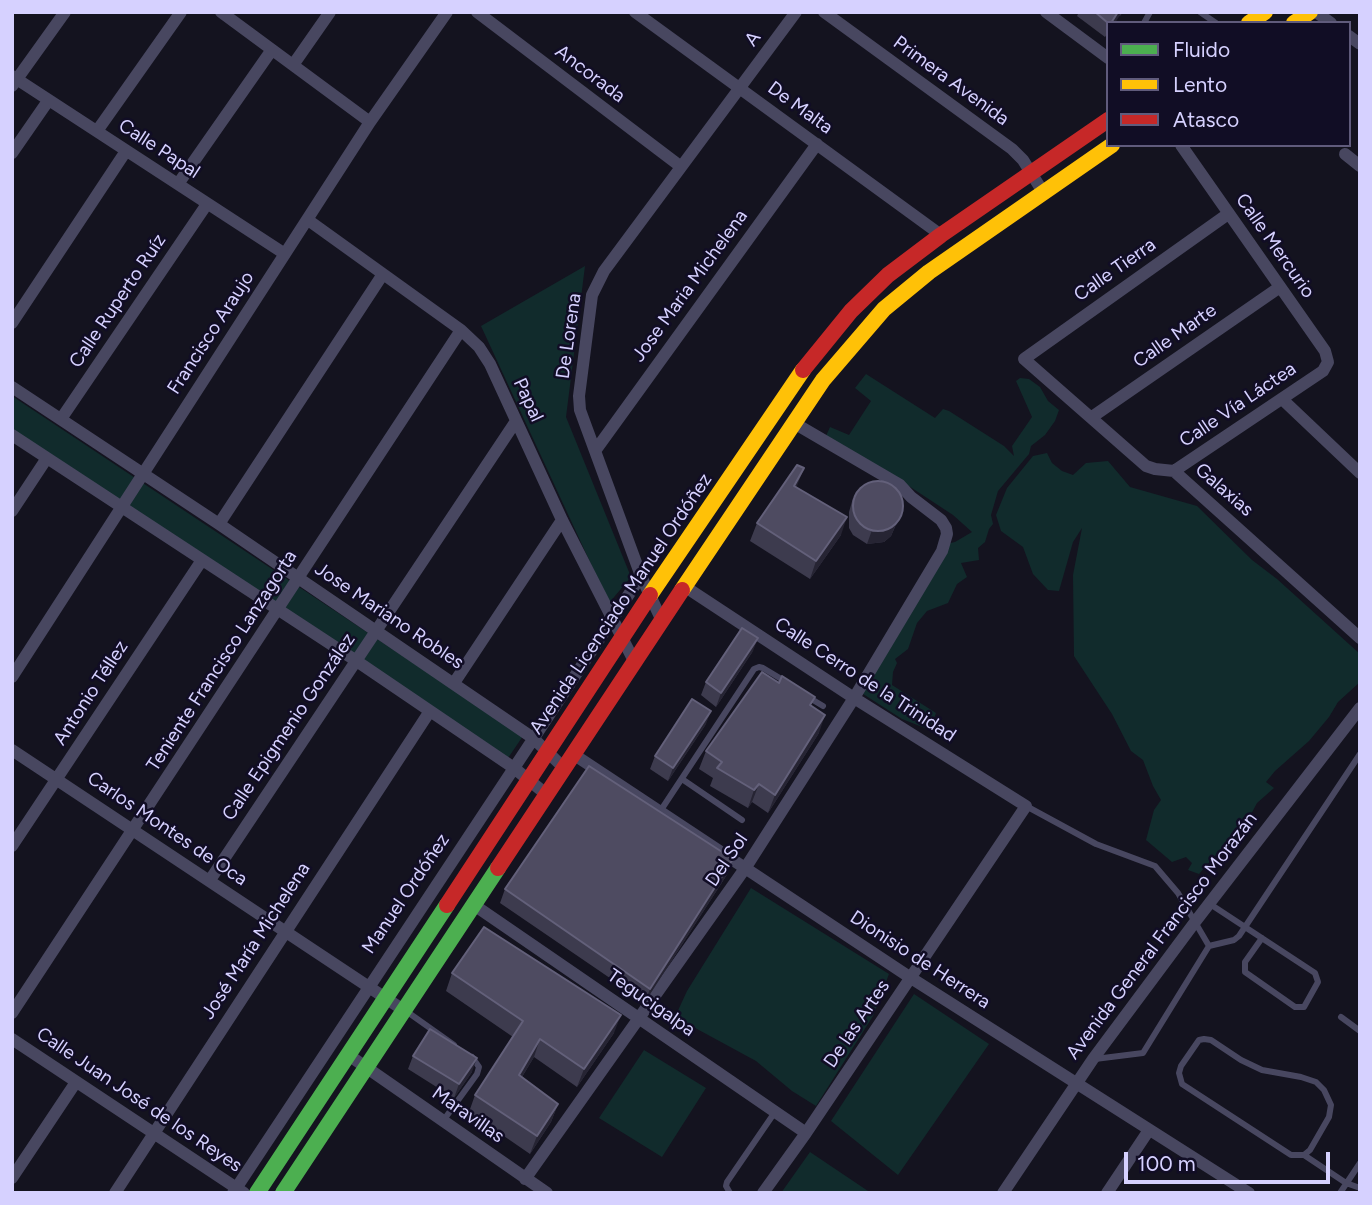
<!DOCTYPE html>
<meta charset="utf-8">
<style>
body{margin:0}
#map{position:relative;width:1372px;height:1205px;overflow:hidden;background:#14131f;font-family:Figtree,sans-serif}
canvas{display:block}
.frame{position:absolute;inset:0;border:14px solid #d6d1ff;pointer-events:none}
.legend{position:absolute;left:1106px;top:21px;width:245px;height:126px;box-sizing:border-box;background:#110d25;border:2px solid #605b7c;margin:0;padding:9px 12px;list-style:none;font-size:21px;color:#d6d1ff}
.legend li{display:flex;align-items:center;gap:14px;height:35px}
.legend b{width:35px;border:2px solid #605b7c}
.scale{position:absolute;left:1124px;top:1152px;width:206px;height:32px;box-sizing:border-box;border:4px solid #d6d1ff;border-top:0;padding-left:9px;font-size:21px;line-height:24px;white-space:nowrap;color:#d6d1ff;-webkit-text-stroke:5px #110d25;paint-order:stroke}
</style>
<div id="map">
<canvas width="1372" height="1205"></canvas>
<div class="frame"></div>
<ul class="legend">
<li><b style="height:9px;background:#4caf50"></b>Fluido</li>
<li><b style="height:9px;background:#ffc107"></b>Lento</li>
<li><b style="height:9px;background:#c62828"></b>Atasco</li>
</ul>
<div class="scale">100 m</div>
</div>
<script>
const g = document.querySelector('canvas').getContext('2d');
g.lineJoin = 'round';
function fillPath(path, color) { g.fillStyle = color; g.fill(path, 'evenodd'); }
const toPath = rows => new Path2D(rows.map(r => 'M' + r).join(''));
function trace(path, color, width, dash) { g.strokeStyle = color; g.lineWidth = width; g.lineCap = dash ? 'butt' : 'round'; g.setLineDash(dash || []); g.stroke(path); }
function drawText(font, color, halo, rows, align = 'center') {
  g.font = font + ' Figtree,sans-serif'; g.lineWidth = 5; g.setLineDash([]); g.textBaseline = 'middle'; g.strokeStyle = halo; g.fillStyle = color; for (const [text, x, y, turn = 0] of rows) {
    g.save(); g.translate(x, y); g.rotate((+turn || 0) * Math.PI / 180); g.textAlign = isNaN(turn) ? turn : align; if (halo) g.strokeText(text, 0, 0); g.fillText(text, 0, 0); g.restore();
  }
}
const green = toPath([
 [585,266,566,417,631,577,609,603,481,326],
 [866,374,935,418,943,409,949,411,1004,446,1014,456,1012,446,1032,417,1016,381,1020,378,1029,379,1040,387,1048,401,1059,410,1055,421,1045,435,1031,446,1029,454,998,491,991,515,993,524,989,529,985,542,978,548,979,560,961,563,967,577,957,584,948,603,927,611,917,623,908,649,895,659,897,663,893,672,892,685,936,713,930,730,902,719,860,692,946,544,955,542,972,532,953,515,886,471,826,436,830,427,849,435,871,401,855,388],
 [12,396,523,736,508,758,12,430],
 [1047,453,1052,463,1062,471,1073,475,1086,463,1108,461,1130,487,1197,506,1252,560,1277,579,1360,654,1360,682,1338,702,1329,717,1309,741,1275,771,1266,782,1274,788,1257,803,1249,818,1199,874,1188,870,1192,863,1186,857,1172,862,1146,840,1154,810,1161,800,1153,786,1143,760,1131,751,1112,714,1074,656,1073,575,1082,528,1073,542,1059,591,1048,590,1033,574,1023,547,1001,531,996,515,1007,488,1033,456],
 [751,888,889,974,873,1016,816,1106,792,1091,756,1061,675,1017,687,991],
 [914,994,989,1044,898,1175,831,1121],
 [644,1050,706,1088,662,1157,599,1118],
 [810,1152,871,1193,781,1193]
]);
const lane = toPath([
 [1200,12,1216,23],
 [1144,23,1150,12],
 [808,697,823,706],
 [682,779,742,820],
 [1026,806,1096,844,1155,866,1178,893,1209,946,1143,1053,1095,1059],
 [661,810,754,669,759,667,763,668,788,683],
 [1210,904,1315,973,1318,982,1304,1007,1295,1007,1245,972,1245,962,1262,938],
 [1209,946,1234,940,1239,936,1360,754],
 [406,1011,454,1045],
 [1341,1017,1360,1031],
 [1204,1039,1211,1040,1241,1060,1262,1070,1301,1077,1316,1082,1324,1090,1331,1105,1329,1117,1310,1150,1304,1155,1291,1155,1182,1084,1179,1073,1181,1066,1199,1040,1204,1039],
 [443,1121,477,1074,479,1067,472,1057],
 [1304,1155,1346,1183,1360,1188],
 [730,1193,726,1186,727,1182,775,1112],
 [1340,1193,1360,1163]
]);
const street = toPath([
 [221,12,370,122],
 [477,12,680,166],
 [635,12,941,235],
 [824,12,1012,149,1023,160,1043,192],
 [1046,12,1108,58],
 [1316,12,1331,23],
 [1349,36,1360,44],
 [293,65,330,12],
 [12,76,285,254],
 [12,86,65,12],
 [97,131,181,12],
 [12,153,48,101],
 [1345,154,1360,166],
 [178,184,271,51],
 [1228,214,1024,359,1146,466,1155,469,1174,471,1360,638],
 [308,220,461,330,479,347,490,364,562,520,634,661],
 [12,323,126,151],
 [12,387,219,524,533,738,564,768],
 [1282,399,1360,473],
 [1092,417,1280,287],
 [61,419,207,204],
 [12,435,355,660,514,768,546,794],
 [595,451,817,144],
 [1174,471,1323,371,1328,362,1325,351,1181,145],
 [12,511,47,458],
 [219,524,383,274],
 [684,586,854,698,1026,806,806,1133,763,1193],
 [662,621,641,576,580,410,579,396,592,295,604,271,796,12],
 [12,677,370,122,447,12],
 [454,683,562,520],
 [12,750,405,1011],
 [573,754,911,978,1249,1193],
 [12,846,202,560],
 [210,880,516,421],
 [474,905,806,1133],
 [12,1013,461,330],
 [12,1039,244,1193],
 [347,1054,547,1193],
 [12,1178,76,1082],
 [525,1179,746,867,854,698,942,551,947,534,946,528,941,520,911,497,900,485,794,423],
 [115,1193,430,711],
 [233,1193,641,576],
 [1003,1193,1093,1059,1195,922,1360,708],
 [1107,1193,1149,1130]
]);
const fast = toPath([
 [257,1193,447,905],
 [283,1193,498,868]
]);
const slow = toPath([
 [1249,23,1265,12],
 [1294,23,1310,12],
 [682,590,823,380,884,309,929,272,1112,145],
 [650,595,803,370]
]);
const jam = toPath([
 [803,370,851,311,888,275,941,235,1108,120],
 [498,868,682,590],
 [447,905,650,595]
]);
const wall = toPath([
 [1079,12,1122,12,1121,15,1108,23,1108,33,1105,37,1077,16],
 [797,487,841,535,810,579,750,541,757,523],
 [853,498,898,520,891,536,884,542,867,544,853,535,849,528,849,512],
 [753,651,716,707,701,695,706,682],
 [812,706,819,733,768,813,752,802,748,808,710,786,713,778,699,769,706,751],
 [706,724,668,781,650,769,655,756],
 [728,873,645,1002,500,903,505,889],
 [452,973,614,1033,577,1087,534,1057,522,1077,558,1104,551,1122,530,1154,469,1112,475,1095,513,1037,446,991],
 [413,1056,472,1072,454,1098,408,1069]
]);
const shadedWall = toPath([
 [1118,12,1122,12,1115,23,1111,23],
 [804,468,797,486,788,504,794,486],
 [903,507,891,536,884,542,867,544,872,530],
 [847,517,841,535,810,579,816,561],
 [758,638,753,651,716,707,721,693],
 [711,711,706,724,668,781,673,768],
 [825,715,819,733,768,813,775,795],
 [759,784,752,802,748,808,754,790],
 [733,859,728,873,645,1002,650,989],
 [621,1015,614,1033,577,1087,584,1069],
 [540,1039,534,1057,512,1093,519,1075],
 [477,1058,472,1072,454,1098,459,1084],
 [558,1104,551,1122,530,1154,537,1136]
]);
const building = toPath([
 [1095,12,1118,12,1111,23,1108,23,1095,12],
 [797,465,804,468,794,486,847,517,816,561,757,523,797,465],
 '853 506a25 25 0 1 1 50 0a25 25 0 1 1-50 0Z',
 [742,628,758,638,721,693,706,682,742,628],
 [762,672,779,683,782,676,815,697,810,705,825,715,775,795,759,784,754,790,717,768,722,762,706,751,762,672],
 [692,699,711,711,673,768,655,756,692,699],
 [589,766,733,859,650,989,505,889,589,766],
 [484,927,621,1015,584,1069,540,1039,519,1075,558,1104,537,1136,475,1095,523,1021,452,973,484,927],
 [430,1029,477,1058,459,1084,413,1056,430,1029]
]);
const streetNames = [
 ["A",753,39,-54],
 ["Ancorada",590,74,37],
 ["Primera Avenida",951,81,36],
 ["De Malta",800,108,36],
 ["Calle Papal",159,149,33],
 ["Calle Mercurio",1275,246,55],
 ["Calle Tierra",1115,270,-35],
 ["Jose Maria Michelena",690,286,-54],
 ["Calle Ruperto Ruíz",118,301,-56],
 ["Francisco Araujo",211,333,-57],
 ["De Lorena",569,336,-82],
 ["Calle Marte",1175,336,-35],
 ["Papal",528,400,65],
 ["Calle Vía Láctea",1238,405,-34],
 ["Galaxias",1224,490,41],
 ["Avenida Licenciado Manuel Ordóñez",621,604,-56],
 ["Jose Mariano Robles",389,616,34],
 ["Teniente Francisco Lanzagorta",222,661,-57],
 ["Calle Cerro de la Trinidad",865,680,33],
 ["Antonio Téllez",91,693,-57],
 ["Calle Epigmenio González",289,727,-56],
 ["Carlos Montes de Oca",167,829,34],
 ["Del Sol",727,860,-56],
 ["Manuel Ordóñez",406,894,-56],
 ["Avenida General Francisco Morazán",1162,936,-53],
 ["José María Michelena",256,941,-57],
 ["Dionisio de Herrera",920,960,33],
 ["Tegucigalpa",651,1003,35],
 ["De las Artes",857,1024,-56],
 ["Calle Juan José de los Reyes",139,1100,34],
 ["Maravillas",468,1115,35]
];
fillPath(green, '#112b2c');
trace(lane, '#484760', 6);
trace(street, '#484760', 12);
trace(fast, '#4caf50', 16);
trace(slow, '#ffc107', 16);
trace(jam, '#c62828', 16);
fillPath(wall, '#3d3b4e');
fillPath(shadedWall, '#262433');
fillPath(building, '#4e4b61');
trace(building, '#63607a', 2);
drawText('19px', '#d6d1ff', '#110d25', streetNames);
</script>
